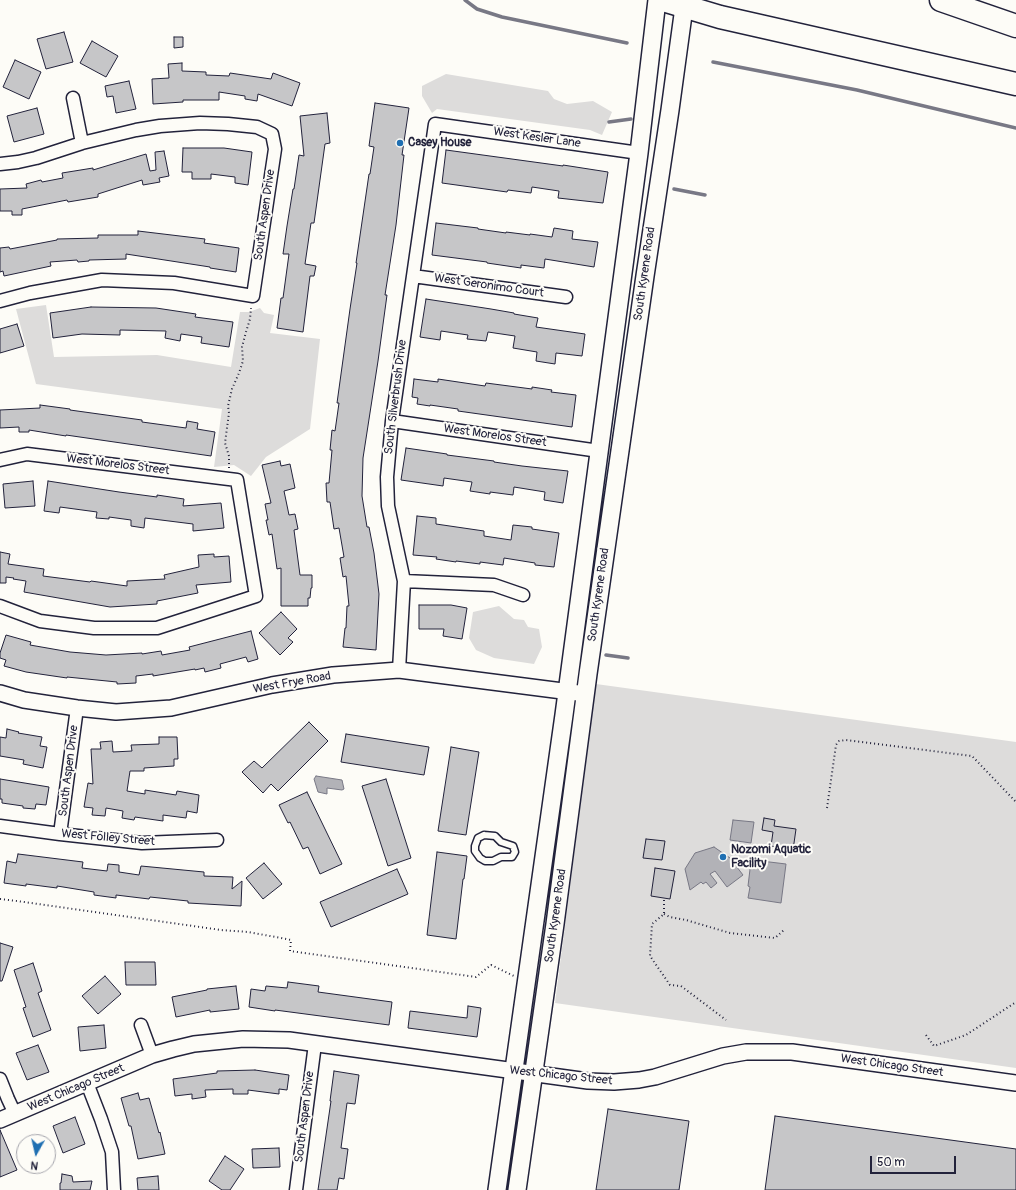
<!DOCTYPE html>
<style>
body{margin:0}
#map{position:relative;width:1016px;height:1190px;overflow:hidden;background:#fdfcf7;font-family:Pangolin,sans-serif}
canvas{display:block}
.north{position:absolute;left:16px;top:1134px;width:40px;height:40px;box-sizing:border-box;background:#fdfcf7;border:1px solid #a5a5ac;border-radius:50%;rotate:188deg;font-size:11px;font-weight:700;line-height:16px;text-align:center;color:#22223b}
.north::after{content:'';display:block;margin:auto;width:14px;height:18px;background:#1f6fb2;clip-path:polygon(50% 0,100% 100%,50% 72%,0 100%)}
.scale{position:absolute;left:870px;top:1156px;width:86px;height:18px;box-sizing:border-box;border:2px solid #22223b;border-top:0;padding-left:5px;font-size:12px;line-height:14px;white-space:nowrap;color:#22223b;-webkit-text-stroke:3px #fdfcf7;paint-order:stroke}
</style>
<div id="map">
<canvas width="1016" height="1190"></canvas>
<div class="north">N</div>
<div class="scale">50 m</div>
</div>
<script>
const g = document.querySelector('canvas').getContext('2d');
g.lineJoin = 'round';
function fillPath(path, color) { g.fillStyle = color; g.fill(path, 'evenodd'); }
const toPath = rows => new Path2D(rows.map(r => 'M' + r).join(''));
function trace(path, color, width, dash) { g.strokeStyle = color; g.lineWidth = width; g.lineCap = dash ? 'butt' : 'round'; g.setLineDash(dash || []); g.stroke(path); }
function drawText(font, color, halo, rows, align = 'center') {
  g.font = font + ' Pangolin,sans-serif'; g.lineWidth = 4; g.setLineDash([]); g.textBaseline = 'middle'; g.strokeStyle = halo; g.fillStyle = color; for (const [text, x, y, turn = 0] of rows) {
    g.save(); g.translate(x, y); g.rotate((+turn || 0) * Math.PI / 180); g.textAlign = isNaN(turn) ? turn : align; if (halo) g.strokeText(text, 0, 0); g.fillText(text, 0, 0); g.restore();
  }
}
const green = toPath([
 [446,74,548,91,554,99,567,104,593,101,612,112,602,135,590,130,437,109,432,113,422,96,422,86],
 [46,305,54,357,157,355,231,367,240,312,249,312,260,308,264,313,274,315,270,333,320,339,310,429,266,457,251,476,234,465,214,467,222,409,36,384,16,309],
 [499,606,514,619,524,620,528,627,539,629,542,647,534,664,494,658,476,650,469,638,473,612],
 [596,684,1016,742,1016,1068,555,1003]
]);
const water = toPath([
 [316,776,342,780,344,789,342,790,327,788,327,794,318,792,314,779,316,776],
 [733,820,754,822,751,843,730,840,733,820],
 [714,847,730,858,743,875,727,887,715,871,710,874,717,883,711,888,706,882,703,884,701,882,690,890,685,869,695,853,714,847],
 [753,860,786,864,781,903,748,898,750,887,748,886,751,861,753,862,753,860]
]);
const stream = toPath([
 [465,0,477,9,502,17,627,43],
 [713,62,857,90,1016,128],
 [609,122,631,119],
 [674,189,705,195],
 [606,655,628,658]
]);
const building = toPath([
 [64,32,73,62,46,69,37,39,64,32],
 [174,37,183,37,183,47,174,48,174,37],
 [92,41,118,56,106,77,80,63,92,41],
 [15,60,41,72,29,99,3,87,15,60],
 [182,63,182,71,206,72,206,75,229,76,230,73,271,79,273,73,300,83,292,106,258,94,257,101,245,99,245,96,219,92,219,100,183,100,183,102,153,104,152,79,169,78,168,64,182,63],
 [129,81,136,109,116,113,113,96,107,97,105,86,129,81],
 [375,103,409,108,402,155,404,155,396,225,385,295,387,295,378,361,363,458,362,496,367,527,369,527,374,553,379,594,376,650,343,647,345,628,346,628,347,606,349,606,346,576,343,577,340,558,344,557,339,528,334,529,330,502,327,502,326,483,329,483,332,450,330,450,332,430,335,431,339,403,337,403,350,309,357,263,356,263,369,174,370,174,374,147,369,146,375,103],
 [37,108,44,134,14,142,7,116,37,108],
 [327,113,330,143,325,144,314,223,311,223,305,264,316,266,314,276,310,276,303,332,277,328,281,298,283,298,289,254,283,254,287,226,293,189,294,189,299,155,304,156,300,116,327,113],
 [183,148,224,148,252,152,248,185,235,183,235,177,211,174,211,179,192,179,192,172,182,172,183,148],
 [446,150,563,166,563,165,608,172,603,203,558,198,559,191,532,187,531,193,508,190,507,192,442,183,446,150],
 [164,151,169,176,159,178,160,182,143,185,142,180,98,194,98,197,68,202,67,200,22,209,22,215,12,215,12,211,0,211,0,189,27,188,26,184,41,180,42,182,63,178,62,173,93,168,93,170,146,154,150,171,156,170,155,152,164,151],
 [436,223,478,228,478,229,506,233,506,232,530,235,530,234,552,237,554,228,573,231,572,239,598,242,594,267,545,259,544,268,521,265,521,268,487,263,487,262,432,255,436,223],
 [138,231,205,239,204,243,239,248,236,272,210,268,210,267,126,254,126,259,89,260,89,261,78,262,77,260,50,262,51,266,4,276,3,271,0,272,0,248,9,247,10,249,57,240,57,239,98,238,98,235,138,235,138,231],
 [426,299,491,309,514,313,514,314,538,318,536,327,585,334,582,356,556,353,555,364,536,361,537,352,513,348,515,336,488,332,486,341,467,339,468,335,441,331,440,340,420,337,426,299],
 [91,307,156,308,196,314,195,317,233,322,229,347,201,343,202,337,181,334,180,341,165,338,166,331,120,330,120,335,82,334,53,338,50,313,91,307],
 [17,324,24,346,0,353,0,329,17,324],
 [414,379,438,382,438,379,485,386,486,383,532,389,532,387,552,390,551,392,576,395,572,427,458,411,458,409,430,405,430,406,417,404,418,398,412,397,414,379],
 [40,405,70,409,70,410,142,420,142,422,186,428,187,421,198,423,197,429,215,432,211,456,66,435,66,436,29,430,29,432,19,432,19,427,0,428,0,410,40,408,40,405],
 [406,448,447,454,447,455,494,461,494,462,522,466,568,471,563,503,544,500,545,492,514,487,513,495,490,492,490,494,470,491,472,482,444,478,443,486,401,480,406,448],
 [280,461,281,466,290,464,295,488,284,491,289,515,295,514,298,529,294,530,300,575,312,575,312,588,311,588,310,598,308,598,308,606,281,606,281,568,277,569,272,534,269,535,266,520,268,520,265,504,271,503,262,465,280,461],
 [33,481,35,506,5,508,3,484,33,481],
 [48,481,119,492,157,497,157,495,184,499,183,506,221,503,224,528,193,531,193,524,145,518,144,528,131,526,131,520,109,517,109,519,96,518,97,512,60,507,59,513,44,511,48,481],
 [417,516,436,518,436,524,484,531,484,536,511,540,513,525,532,527,532,529,559,533,554,567,535,565,535,563,504,558,503,565,480,562,480,564,456,561,456,562,436,559,437,557,413,555,417,516],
 [0,552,10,554,8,564,44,569,43,576,90,582,91,581,127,586,127,581,165,579,164,575,199,567,198,555,214,554,214,557,229,556,231,582,196,585,198,593,157,601,157,604,110,607,24,592,26,581,13,579,14,578,6,577,6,583,0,583,0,552],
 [419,605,451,605,467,608,462,639,443,636,444,629,419,629,419,605],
 [281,612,297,629,288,638,293,642,280,655,259,633,281,612],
 [251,631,258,659,248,662,246,657,220,664,221,668,205,672,204,668,195,670,195,669,153,676,153,674,136,676,136,683,117,684,117,682,67,677,67,678,26,672,4,666,6,660,0,658,0,653,6,635,31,642,30,645,70,652,106,655,142,653,142,654,161,651,162,655,190,650,189,647,251,631],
 [309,722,328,741,278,791,271,784,263,793,242,772,254,761,262,768,309,722],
 [7,729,19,732,18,733,42,737,40,746,47,747,43,768,23,764,24,760,0,756,0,737,6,738,7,729],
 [346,734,429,747,424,775,341,762,346,734],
 [159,737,177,737,178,759,174,759,174,766,144,768,144,771,130,771,127,791,145,794,145,790,176,795,177,791,199,795,197,813,187,811,186,818,163,815,163,821,135,817,134,820,122,818,123,811,106,808,105,816,92,815,93,808,84,807,88,783,93,784,91,749,101,749,100,742,112,741,113,752,132,751,131,745,159,744,159,737],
 [451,747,479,752,466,835,438,831,451,747],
 [0,779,49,787,46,805,36,804,35,809,23,808,23,806,2,803,2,799,0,799,0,779],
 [386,779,411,858,388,866,362,786,386,779],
 [307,792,342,864,320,874,308,847,303,849,290,822,288,823,279,805,307,792],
 [764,818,775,820,774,826,796,829,793,850,771,846,773,832,762,830,764,818],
 [646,839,665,841,662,860,643,858,646,839],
 [437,852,467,856,464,879,463,879,456,939,427,935,437,852],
 [18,854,83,862,82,868,107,871,108,864,119,865,119,872,139,875,141,866,204,872,204,876,233,877,232,889,242,881,241,906,188,903,188,901,150,897,149,899,116,895,116,898,94,895,94,892,57,886,57,888,26,884,26,886,4,883,7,861,16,863,18,854],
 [264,863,282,884,263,899,246,878,264,863],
 [655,868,675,871,670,899,651,896,655,868],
 [397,869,408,894,331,927,320,902,397,869],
 [0,943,13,947,2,981,0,981,0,943],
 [125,962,155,962,156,985,126,985,125,962],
 [33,963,42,991,38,993,51,1030,33,1037,23,1008,26,1007,14,970,33,963],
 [105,976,121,994,98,1014,82,996,105,976],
 [288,982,319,986,318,992,392,1002,389,1025,275,1010,275,1011,249,1007,251,989,265,991,266,986,287,988,288,982],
 [236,986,239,1009,210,1012,210,1010,176,1017,172,997,207,990,207,989,236,986],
 [468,1006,481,1008,477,1037,408,1028,410,1011,467,1018,468,1006],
 [104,1025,106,1048,80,1051,78,1027,104,1025],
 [38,1045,49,1072,27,1080,16,1053,38,1045],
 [255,1070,289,1075,287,1090,279,1089,279,1094,248,1090,248,1094,233,1094,233,1089,205,1090,206,1097,192,1099,192,1094,175,1096,173,1079,217,1073,217,1071,255,1070],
 [334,1071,359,1075,355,1104,347,1103,341,1148,348,1149,344,1179,339,1178,337,1190,318,1190,331,1101,330,1101,334,1071],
 [138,1093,140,1100,149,1098,159,1133,160,1132,165,1154,138,1159,131,1126,129,1126,121,1098,138,1093],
 [608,1109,689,1121,679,1190,596,1190,608,1109],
 [775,1116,1016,1149,1016,1190,765,1190,775,1116],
 [75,1117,85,1144,63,1153,53,1126,75,1117],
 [0,1130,17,1170,0,1177,0,1130],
 [279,1148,280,1167,253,1168,252,1149,279,1148],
 [225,1156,244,1169,230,1190,222,1190,209,1181,225,1156],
 [62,1174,72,1176,73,1182,92,1181,90,1190,60,1190,60,1183,61,1183,62,1174],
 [158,1176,159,1190,138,1190,137,1178,158,1176]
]);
const path = toPath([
 [229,468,229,456,225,443,229,413,228,406,232,389,239,373,243,361,242,347,246,332,250,319,251,308],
 [827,808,836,745,839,741,846,740,972,756,1016,802],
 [0,899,17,901,221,930,248,932,281,938,291,940,290,951,476,977,491,965,514,976],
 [664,900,664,914,652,924,650,956,670,985,681,986,726,1020],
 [664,914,670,917,686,920,730,933,775,938,784,930],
 [926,1035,934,1046,966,1035,1016,1002]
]);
const service = toPath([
 [484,835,495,836,501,842,513,846,515,852,512,857,501,857,493,861,485,861,480,858,475,851,475,846,478,838,484,835]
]);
const minor = toPath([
 [73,98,82,143],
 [0,164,18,162,36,158,82,143,136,130,160,126,200,123,228,124,257,127,272,134,275,149,253,296,174,283,102,280,30,293,0,301],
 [413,276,566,297],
 [392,421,599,451],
 [0,460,27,454,237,480,256,596,157,628,94,628,40,621,0,606],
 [404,581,494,585,523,595],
 [399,670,404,581,388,506,387,477,392,421,435,124,639,153],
 [0,826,60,834,142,843,217,840],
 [60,834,77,708],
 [141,1025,152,1055],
 [0,1079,8,1099,15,1114],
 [87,1083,101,1119,112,1152,114,1190],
 [296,1190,315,1044]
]);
const tertiary = toPath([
 [0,693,24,700,77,708,116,712,171,708,272,685,333,675,399,670,578,693],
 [0,1120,152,1055,173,1049,194,1044,243,1039,289,1040,588,1081,614,1082,639,1080,655,1077,723,1056,746,1052,792,1052,1016,1083]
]);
const secondary = toPath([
 [497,1190,564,715,639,153,657,0],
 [517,1190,555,924,588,674,645,276,670,110,685,0]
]);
const motorway = toPath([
 [663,0,720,17,1016,84],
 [941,0,1016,26]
]);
const markers = [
 [400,143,4,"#1f6fb2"],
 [723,857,4,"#1f6fb2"]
];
const streetNames = [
 ["West Kesler Lane",537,138,8],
 ["South Aspen Drive",265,215,-82],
 ["South Kyrene Road",645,274,-82],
 ["West Geronimo Court",489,286,8],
 ["South Silverbrush Drive",396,397,-83],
 ["West Morelos Street",495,436,8],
 ["West Morelos Street",118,465,7],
 ["South Kyrene Road",599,595,-82],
 ["West Frye Road",292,683,-10],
 ["South Aspen Drive",69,771,-83],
 ["West Folley Street",108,838,5],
 ["South Kyrene Road",556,916,-82],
 ["West Chicago Street",892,1066,8],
 ["West Chicago Street",561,1076,6],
 ["West Chicago Street",76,1088,-23],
 ["South Aspen Drive",305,1117,-83]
];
const poiNames = [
 ["Casey House",408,143],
 ["Nozomi Aquatic",731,850],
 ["Facility",731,864]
];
fillPath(green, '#dddcdb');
fillPath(water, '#b2b2b7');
trace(water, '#787885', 1);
trace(stream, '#787885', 3.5);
fillPath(building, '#c6c6c8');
trace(building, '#22223b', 1);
trace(service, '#22223b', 9);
trace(minor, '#22223b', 15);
trace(tertiary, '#22223b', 18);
trace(secondary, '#22223b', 20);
trace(motorway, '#22223b', 25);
trace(path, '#22223b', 2, [1, 3]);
trace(service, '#fdfcf7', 6);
trace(minor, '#fdfcf7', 12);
trace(tertiary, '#fdfcf7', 15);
trace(secondary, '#fdfcf7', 17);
trace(motorway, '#fdfcf7', 22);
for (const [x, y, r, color] of markers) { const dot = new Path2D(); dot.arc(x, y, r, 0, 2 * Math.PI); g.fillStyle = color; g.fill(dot); trace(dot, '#fdfcf7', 1.5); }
drawText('12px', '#22223b', '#fdfcf7', streetNames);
drawText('bold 12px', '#22223b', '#fdfcf7', poiNames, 'left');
</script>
